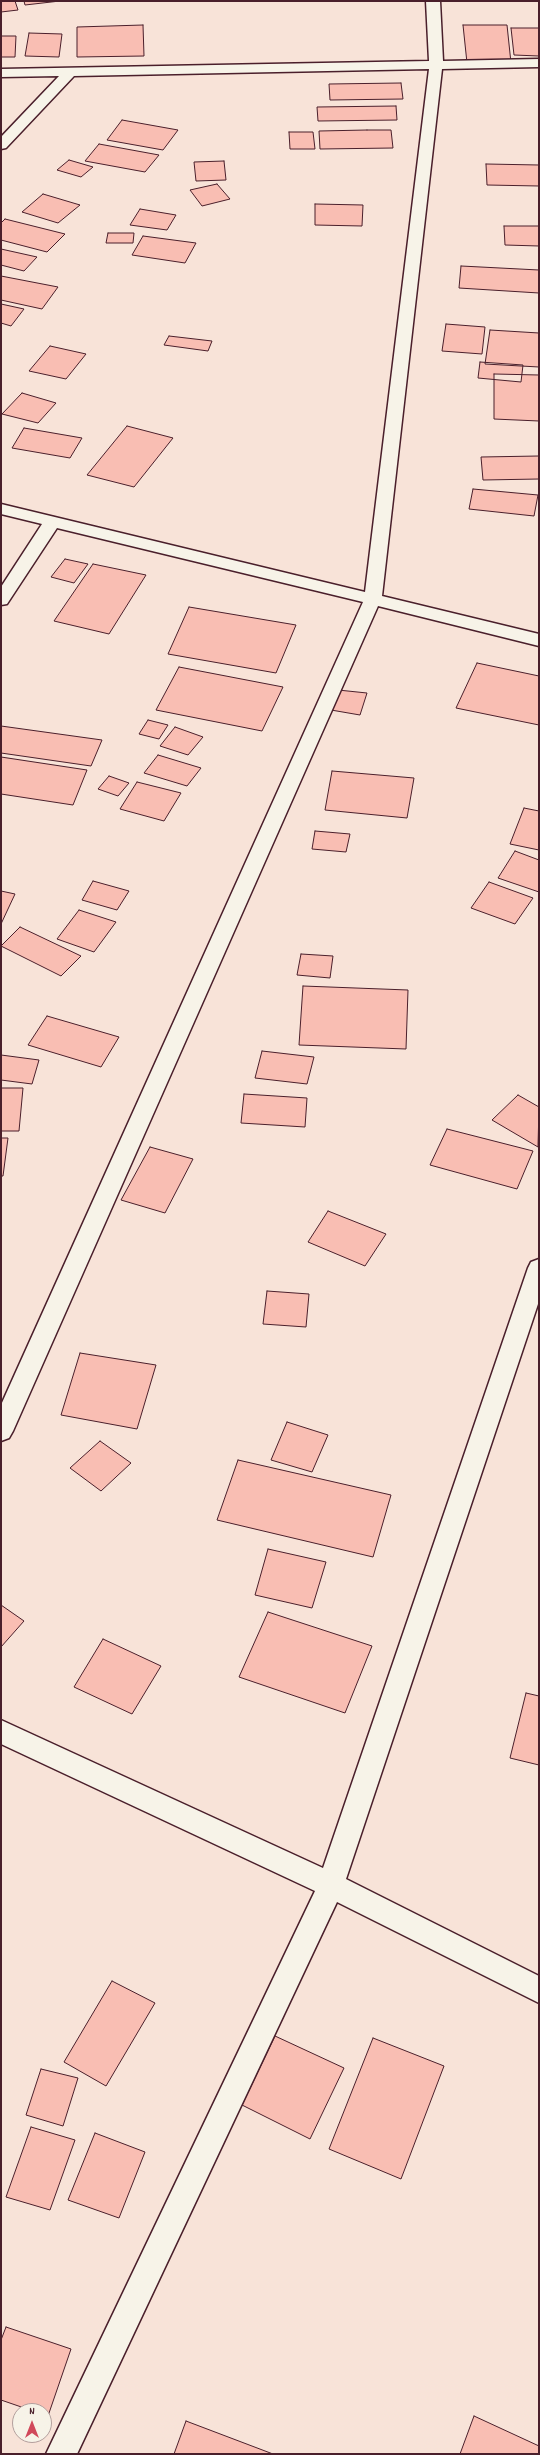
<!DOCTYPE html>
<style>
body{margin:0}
#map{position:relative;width:540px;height:2455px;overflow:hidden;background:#f8e3d8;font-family:Dekko,sans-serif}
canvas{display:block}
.frame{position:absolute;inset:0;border:2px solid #4a1f2b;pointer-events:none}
.north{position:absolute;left:12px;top:2403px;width:40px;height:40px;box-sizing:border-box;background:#f7f3e8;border:1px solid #b29e9c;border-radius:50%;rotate:0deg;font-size:11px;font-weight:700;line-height:16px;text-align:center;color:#4a1f2b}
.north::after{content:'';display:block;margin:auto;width:14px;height:18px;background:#d1495b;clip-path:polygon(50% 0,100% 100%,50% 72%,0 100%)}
</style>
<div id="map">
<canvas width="540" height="2455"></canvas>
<div class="frame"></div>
<div class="north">N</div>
</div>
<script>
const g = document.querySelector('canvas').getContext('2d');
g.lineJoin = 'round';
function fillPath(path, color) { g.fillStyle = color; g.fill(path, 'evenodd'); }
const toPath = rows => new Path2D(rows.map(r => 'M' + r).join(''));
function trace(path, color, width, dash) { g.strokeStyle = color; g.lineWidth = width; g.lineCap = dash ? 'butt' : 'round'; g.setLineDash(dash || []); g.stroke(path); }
const building = toPath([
 [1,1,15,1,18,10,1,12,1,1],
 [24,1,60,1,25,5,24,1],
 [143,25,144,56,77,57,77,27,143,25],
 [463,25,507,25,511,63,467,63,463,25],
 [511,28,539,28,539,56,514,55,511,28],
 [29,33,62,34,59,57,25,56,29,33],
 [1,36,16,36,15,57,1,57,1,36],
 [401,83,403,99,330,100,329,84,401,83],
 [396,106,397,120,318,121,317,107,396,106],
 [122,120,178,130,163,150,107,140,122,120],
 [367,130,391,130,393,148,320,149,319,131,367,130],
 [289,132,313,132,315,149,290,149,289,132],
 [99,144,159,155,145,172,85,161,99,144],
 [69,160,93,167,81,177,57,170,69,160],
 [224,161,226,180,196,181,194,162,224,161],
 [486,164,539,165,539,186,487,185,486,164],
 [217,184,230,199,202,206,190,190,217,184],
 [43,194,80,205,58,223,22,212,43,194],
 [315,204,363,205,362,226,315,225,315,204],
 [140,209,176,215,167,230,130,225,140,209],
 [5,219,65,234,47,252,1,240,1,223,5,219],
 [504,226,539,226,539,246,505,245,504,226],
 [108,233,134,233,133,243,106,243,108,233],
 [143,236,196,243,185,263,132,255,143,236],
 [1,249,37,257,24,271,1,265,1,249],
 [461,266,539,270,539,293,459,288,461,266],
 [1,276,58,287,42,309,1,300,1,276],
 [1,304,24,309,11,326,1,323,1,304],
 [446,324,485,327,482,354,442,351,446,324],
 [490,330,539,333,539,367,485,364,490,330],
 [169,336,212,341,208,351,164,345,169,336],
 [50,346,86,354,66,379,29,371,50,346],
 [480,362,523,365,521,382,478,378,480,362],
 [494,374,539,375,539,421,494,419,494,374],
 [22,393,56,403,38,423,2,414,22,393],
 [127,426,173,438,134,487,87,475,127,426],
 [24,428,82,438,70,458,12,448,24,428],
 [539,456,539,479,483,480,481,457,539,456],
 [473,489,538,495,534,516,469,509,473,489],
 [65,559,88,564,74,583,51,577,65,559],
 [93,564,146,575,109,634,54,621,93,564],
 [189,607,296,625,276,673,168,654,189,607],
 [477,663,539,676,539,725,456,708,477,663],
 [179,667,283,687,262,731,156,710,179,667],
 [338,690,367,693,360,715,331,710,338,690],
 [148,720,168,725,159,739,139,734,148,720],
 [1,726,102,740,91,766,1,753,1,726],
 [175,727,203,737,188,755,160,746,175,727],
 [158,755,201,768,187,786,144,773,158,755],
 [1,757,87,770,73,805,1,794,1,757],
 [332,771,414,778,407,818,325,810,332,771],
 [109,776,129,783,118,796,98,789,109,776],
 [137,782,181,793,164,821,120,809,137,782],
 [524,808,539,811,539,850,510,844,524,808],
 [315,831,350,834,346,852,312,849,315,831],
 [515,851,539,860,539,892,498,878,515,851],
 [93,881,129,891,117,910,82,900,93,881],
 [489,882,533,898,515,924,471,908,489,882],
 [1,891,15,894,1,924,1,891],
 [79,910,116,922,94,952,57,939,79,910],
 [20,927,81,956,61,976,1,946,20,927],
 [301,954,333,956,330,978,297,975,301,954],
 [303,986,408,990,406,1049,299,1045,303,986],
 [47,1016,119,1037,101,1067,28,1045,47,1016],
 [262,1051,314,1057,307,1084,255,1078,262,1051],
 [1,1055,39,1060,32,1084,1,1080,1,1055],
 [1,1088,23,1088,19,1131,1,1131,1,1088],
 [244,1094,307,1098,305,1127,241,1123,244,1094],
 [518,1095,539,1107,538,1147,492,1120,518,1095],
 [447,1129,533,1151,517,1189,430,1165,447,1129],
 [1,1138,8,1138,3,1176,1,1176,1,1138],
 [150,1147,193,1159,165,1213,121,1200,150,1147],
 [328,1211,386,1234,365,1266,308,1242,328,1211],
 [267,1291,309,1294,306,1327,263,1324,267,1291],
 [80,1353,156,1365,137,1429,61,1415,80,1353],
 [287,1422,328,1435,312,1472,271,1460,287,1422],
 [100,1441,131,1463,101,1491,70,1468,100,1441],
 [238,1460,391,1495,373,1557,217,1520,238,1460],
 [268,1549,326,1562,312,1608,255,1595,268,1549],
 [1,1605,24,1621,1,1647,1,1605],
 [268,1612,372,1646,345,1713,239,1677,268,1612],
 [103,1639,161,1666,132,1714,74,1687,103,1639],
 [526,1693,539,1696,539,1765,510,1758,526,1693],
 [112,1981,155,2003,106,2086,64,2062,112,1981],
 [275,2036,344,2068,310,2139,242,2105,275,2036],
 [373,2038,444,2066,401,2179,329,2149,373,2038],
 [41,2069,78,2078,63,2126,26,2115,41,2069],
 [31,2127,75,2140,50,2210,6,2197,31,2127],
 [95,2133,145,2152,119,2218,68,2200,95,2133],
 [6,2327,71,2349,48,2416,44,2415,44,2411,33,2411,1,2400,1,2340,6,2327],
 [474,2416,539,2446,539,2454,460,2454,474,2416],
 [186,2421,273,2454,174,2454,186,2421]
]);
const minor = toPath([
 [426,1,440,1,443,61,539,59,539,67,442,69,382,596,539,634,539,646,378,606,13,1431,9,1438,1,1441,1,1405,363,602,57,528,7,604,1,605,1,587,42,524,1,514,1,504,365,592,429,69,74,76,6,148,1,149,1,137,59,76,1,77,1,69,429,61,426,1],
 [539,1259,539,1301,346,1879,539,1976,539,2003,337,1902,77,2454,46,2454,315,1891,1,1744,1,1720,323,1868,528,1268,531,1262,539,1259]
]);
fillPath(building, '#f9beb3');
trace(building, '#4a1f2b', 1);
trace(minor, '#4a1f2b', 3);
fillPath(minor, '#f7f3e8');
</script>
